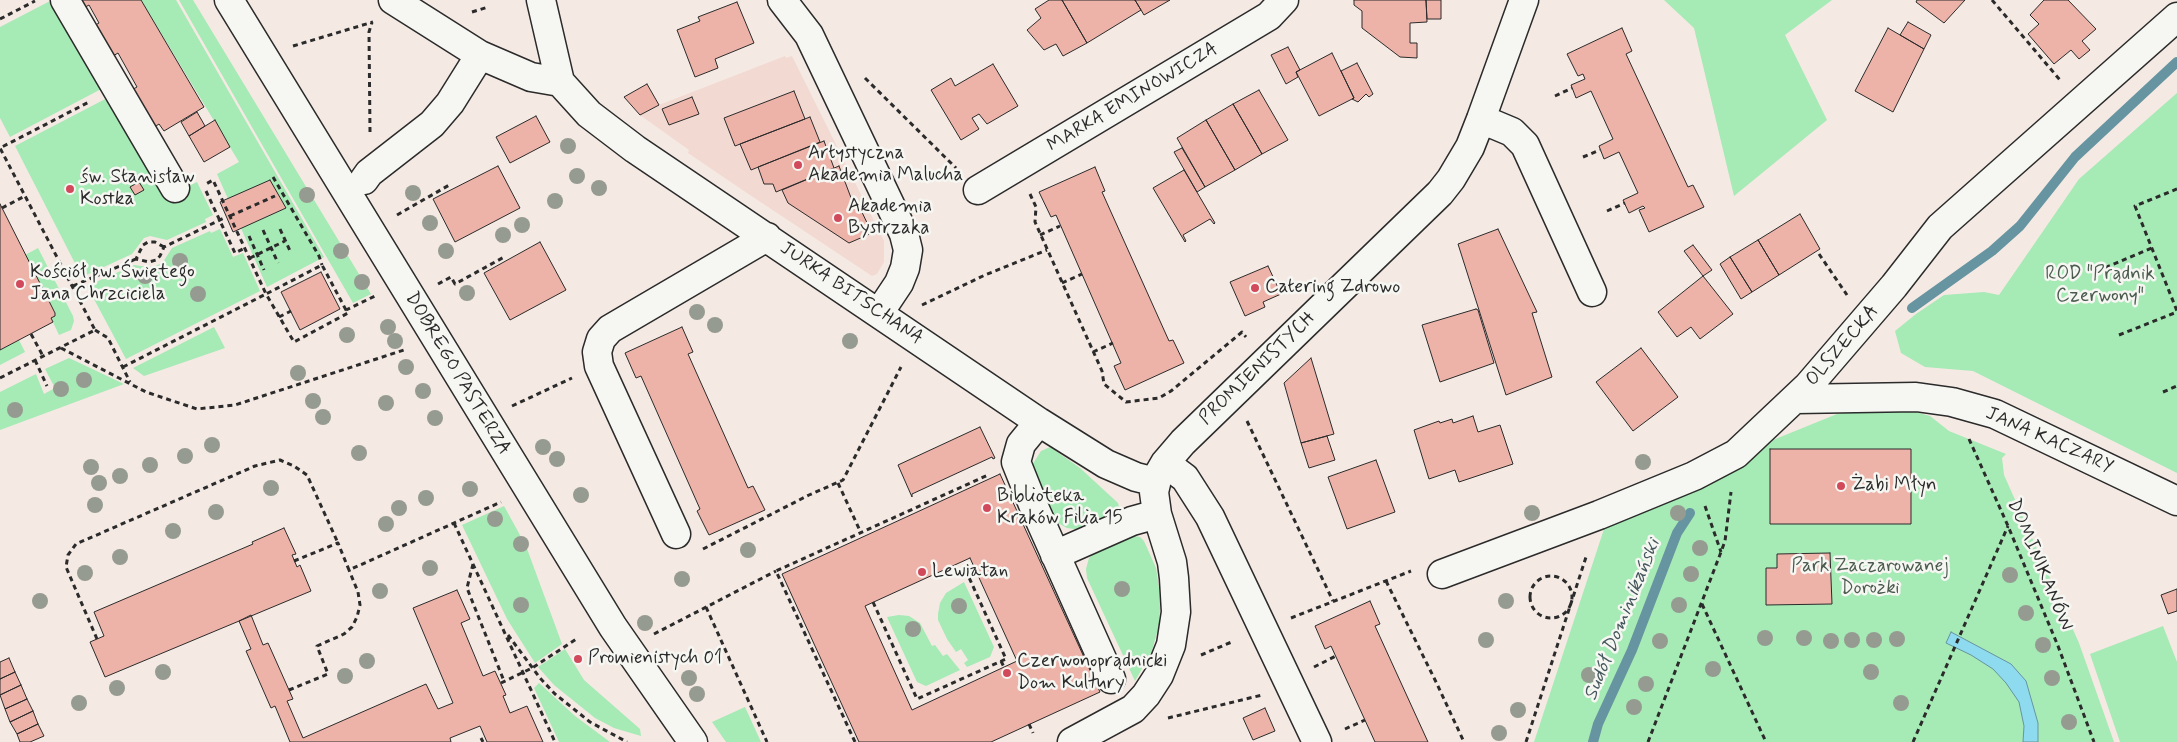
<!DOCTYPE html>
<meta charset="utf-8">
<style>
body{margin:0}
canvas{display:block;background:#f4e9e3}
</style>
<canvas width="2177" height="742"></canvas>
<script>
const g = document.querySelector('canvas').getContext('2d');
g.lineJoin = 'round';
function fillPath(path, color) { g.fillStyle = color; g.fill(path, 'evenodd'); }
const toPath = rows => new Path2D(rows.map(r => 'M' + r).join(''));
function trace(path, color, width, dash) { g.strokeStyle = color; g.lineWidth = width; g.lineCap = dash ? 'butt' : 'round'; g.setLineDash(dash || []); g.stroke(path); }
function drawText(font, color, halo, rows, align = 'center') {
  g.font = font + ' Mynerve,sans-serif'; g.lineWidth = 5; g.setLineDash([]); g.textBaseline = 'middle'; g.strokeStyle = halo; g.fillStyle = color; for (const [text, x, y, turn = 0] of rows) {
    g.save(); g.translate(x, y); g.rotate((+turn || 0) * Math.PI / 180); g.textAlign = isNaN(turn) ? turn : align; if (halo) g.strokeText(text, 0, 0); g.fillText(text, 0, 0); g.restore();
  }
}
const built = toPath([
 [785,56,786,58,792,56,884,241,884,262,877,274,872,276,744,191,688,153,689,150,640,115,659,105]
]);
const green = toPath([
 [52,0,105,87,10,137,0,118,0,27],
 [141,0,176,0,324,257,267,287,217,174,239,162],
 [179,0,193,0,371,294,353,303],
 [1664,0,1832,0,1785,35,1827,120,1734,196,1694,28],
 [2177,93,2177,473,1973,371,1925,367,1901,353,1895,331,1916,314,1944,295,1984,292,1999,295,2079,179],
 [111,96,170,195,197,182,213,215,205,219,206,222,167,240,150,236,144,238,132,254,82,277,15,146],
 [220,229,233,257,243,253,260,291,126,359,87,286,134,265,148,267,156,266,163,262,172,248,210,231,211,233],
 [38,248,73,316,74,321,71,330,59,335,51,318,55,312,25,255],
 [214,327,225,348,144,376,133,368],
 [19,340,25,352,0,365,0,350],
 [69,358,124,384,0,430,0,392,36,374,44,394,55,388,45,369],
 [1893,406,1930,416,1949,431,2006,454,2002,458,2004,475,2079,643,2114,742,1534,742,1605,526,1692,493,1744,462,1773,440,1837,414],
 [1050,447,1080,468,1118,503,1119,507,1116,516,1081,530,1067,528,1058,523,1054,518,1032,465,1041,451],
 [504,506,526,546,562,644,535,663,507,619,462,525],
 [1134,536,1140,537,1144,541,1156,568,1159,588,1160,608,1159,625,1152,651,1135,681,1087,578,1086,569,1089,558,1097,550,1125,537],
 [964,582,994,647,990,657,967,667,964,663,968,660,961,649,956,652,947,639,938,620,938,614,940,603,946,593],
 [899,615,909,616,920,623,932,646,935,645,943,656,947,654,960,670,926,686,917,682,887,617],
 [2163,626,2177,662,2177,742,2120,742,2090,654],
 [565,649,584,680,640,729,641,736,614,728,595,718,554,685,538,667],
 [539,683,575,716,610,742,559,742,534,688],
 [745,707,761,742,726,742,712,722]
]);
const water = toPath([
 [1951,632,2011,664,2026,681,2038,723,2038,742,2023,742,2024,726,2019,702,2006,683,1993,669,1971,655,1946,643,1951,632]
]);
const stream = toPath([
 [1912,308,1992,251,2020,226,2075,157,2177,62],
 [1593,742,1598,724,1632,650,1677,533,1690,513]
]);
const building = toPath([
 [76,0,141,0,204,107,164,131,159,124,150,130,128,92,137,87,118,53,108,59,90,28,99,23,89,5,80,10,76,0],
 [1049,0,1062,0,1087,43,1063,56,1056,44,1044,50,1027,30,1041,18,1035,9,1049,0],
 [1062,0,1135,0,1141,10,1087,43,1062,0],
 [1135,0,1170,0,1144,15,1135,0],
 [1354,0,1426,0,1427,22,1410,23,1410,43,1417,43,1417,58,1400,57,1362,28,1362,11,1354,5,1354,0],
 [1426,0,1441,0,1441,19,1427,19,1426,0],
 [1917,0,1965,0,1944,23,1916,2,1917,0],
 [2044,0,2068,0,2096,29,2082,41,2090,50,2079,59,2071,50,2054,64,2028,34,2039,24,2030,15,2044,0],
 [737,2,754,43,715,59,718,68,695,77,677,30,700,21,698,17,737,2],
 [1908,22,1931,35,1924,49,1900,35,1908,22],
 [1622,28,1632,51,1626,54,1688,187,1693,185,1704,207,1649,232,1639,210,1645,208,1643,206,1629,213,1623,200,1638,193,1619,152,1604,159,1599,146,1613,139,1591,91,1576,98,1571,85,1585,79,1583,74,1578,76,1567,54,1622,28],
 [1888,28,1924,49,1893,112,1855,91,1888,28],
 [1288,47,1300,70,1296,72,1298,77,1286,84,1271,55,1288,47],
 [1332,53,1354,98,1319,116,1296,72,1332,53],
 [1357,63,1373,94,1369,97,1366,94,1358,102,1352,99,1354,98,1341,71,1357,63],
 [993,64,1018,106,987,124,979,114,972,118,979,129,961,140,931,90,951,78,955,86,993,64],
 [647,84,659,105,640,115,624,97,647,84],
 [1259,90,1288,140,1262,154,1233,104,1259,90],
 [794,91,805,119,735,146,724,118,794,91],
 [692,97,699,114,669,125,662,109,692,97],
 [1233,104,1262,154,1235,170,1206,120,1233,104],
 [197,112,205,126,189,136,181,122,197,112],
 [536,116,550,142,510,163,496,137,536,116],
 [810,117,820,142,751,170,740,144,810,117],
 [215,120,230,147,204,162,189,136,215,120],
 [1206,120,1235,170,1205,187,1177,138,1206,120],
 [824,141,834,168,776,192,773,184,764,184,758,167,824,141],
 [1182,148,1205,187,1197,192,1174,152,1182,148],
 [498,166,520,208,455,242,433,199,498,166],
 [839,166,853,203,857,202,872,233,849,243,788,203,782,190,839,166],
 [1095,167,1105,191,1102,192,1169,341,1173,340,1184,363,1125,390,1114,366,1121,363,1056,215,1051,217,1039,192,1095,167],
 [1184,170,1215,223,1214,224,1210,219,1183,235,1186,241,1185,242,1153,188,1184,170],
 [270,180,286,208,233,232,220,202,270,180],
 [139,182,144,190,135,195,130,187,139,182],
 [0,204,55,313,55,316,51,318,53,322,0,350,0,204],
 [1800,214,1820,249,1779,275,1758,240,1800,214],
 [1498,229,1537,312,1532,313,1552,377,1506,395,1458,244,1498,229],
 [1758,240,1779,275,1752,292,1730,257,1758,240],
 [540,242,566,290,510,320,484,273,540,242],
 [1693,245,1712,270,1703,276,1684,251,1693,245],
 [1730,257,1752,292,1741,299,1720,264,1730,257],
 [1268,266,1281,294,1263,302,1265,307,1245,316,1230,282,1268,266],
 [321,272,340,309,300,330,281,292,321,272],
 [1703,276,1733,314,1700,339,1691,327,1677,337,1658,312,1703,276],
 [1476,309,1478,310,1494,363,1440,382,1422,325,1476,309],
 [682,327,693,352,688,354,748,488,753,486,765,510,709,535,697,511,700,509,641,376,636,378,625,353,682,327],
 [1641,348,1678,397,1633,431,1596,382,1641,348],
 [1311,358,1334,434,1301,443,1284,383,1311,358],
 [1473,416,1478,432,1500,425,1513,464,1459,482,1455,470,1429,479,1414,430,1439,421,1440,423,1452,419,1453,423,1473,416],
 [980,427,995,458,993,459,992,457,912,494,912,497,898,465,980,427],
 [1327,436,1335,460,1309,468,1301,443,1327,436],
 [1770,449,1911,449,1911,524,1770,524,1770,449],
 [1376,460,1395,512,1347,529,1328,477,1376,460],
 [1000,474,1100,692,991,742,859,742,782,574,1000,474],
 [970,558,1017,661,912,710,865,606,970,558],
 [284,528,296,554,292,555,297,567,300,565,311,591,105,677,90,642,104,636,94,612,253,544,252,542,284,528],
 [1830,553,1832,604,1766,605,1766,568,1777,568,1777,554,1830,553],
 [2177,589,2177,611,2168,614,2161,595,2177,589],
 [457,590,470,619,461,623,483,676,495,671,506,695,503,696,510,713,527,706,543,742,487,742,480,726,450,738,451,742,290,742,275,706,271,708,246,651,251,649,239,621,251,615,263,645,268,643,293,699,287,701,303,738,426,684,438,709,453,703,413,608,457,590],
 [1370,601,1380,624,1375,626,1428,742,1375,742,1331,646,1325,649,1315,626,1370,601],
 [9,658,15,672,0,679,0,662,9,658],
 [15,672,21,685,0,695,0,679,15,672],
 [21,685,27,699,5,709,0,695,21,685],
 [27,699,33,711,10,722,5,709,27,699],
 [1265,708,1275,731,1253,740,1243,718,1265,708],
 [33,711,38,724,17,734,10,722,33,711],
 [38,724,44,736,30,742,20,742,17,734,38,724]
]);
const path = toPath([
 [1992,0,2060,80],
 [472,12,488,7],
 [0,19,35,1],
 [293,46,373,22],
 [865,78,956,168],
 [1555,96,1572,88],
 [370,132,369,32,372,22],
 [1583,157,1600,150],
 [273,177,319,256,322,265],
 [2177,189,2135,206,2177,311],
 [206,191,235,253,245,248],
 [1030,194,1036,207,1035,222,1102,371,1104,384,1126,402,1159,398,1171,391,1242,332,1246,337],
 [2,208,25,196],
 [1607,211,1625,203],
 [397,215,451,184],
 [230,216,275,196],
 [280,229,291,253],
 [263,230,278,263],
 [1040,235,1060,226],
 [249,236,264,270],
 [164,247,155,242,148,242,143,245,136,259,149,262,156,260,160,256,164,247,226,217],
 [1819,254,1847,295],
 [250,258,285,241],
 [2097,271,2152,248],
 [1062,283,1082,274],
 [438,284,451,277,455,284,506,256],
 [73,286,136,259],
 [922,305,985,275,1047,250],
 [346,310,322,265,266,294,294,342,348,313,346,310,375,296],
 [279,317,291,311],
 [95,330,108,338,130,382],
 [31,334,43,356],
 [2119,335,2177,312],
 [61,348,146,392,197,409,235,405,407,349],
 [1093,352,1113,343],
 [35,360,47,386],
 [123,367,266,294,213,180,206,184],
 [0,378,95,330,0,148,89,102],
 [2163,392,2177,386],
 [512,406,572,378],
 [1247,421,1333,601],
 [1969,439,2008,526,2058,646,2094,742],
 [838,483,861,533],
 [1705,506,1721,552],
 [454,523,555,742],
 [703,549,809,495,843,480,901,367],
 [294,561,338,543,349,570,501,502],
 [473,564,467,588,504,681],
 '1530 597a21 21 0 1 1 42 0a21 21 0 1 1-42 0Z',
 [1386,581,1437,684,1464,742],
 [873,602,917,699,1006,659,967,573],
 [1702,604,1766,742],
 [706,607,767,742],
 [1291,618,1411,571],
 [654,634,776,571],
 [508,635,540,678,555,694,590,722,627,742],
 [97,639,66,567,68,555,76,544,255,466,280,460,294,466,307,475,338,543],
 [1201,655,1234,641],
 [1001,661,1004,667],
 [1314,667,1336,656],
 [501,683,532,668,578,638],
 [289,690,328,674,317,646,344,634,352,627,357,617,360,605,358,592,349,570],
 [1168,718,1262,695],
 [1029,724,1033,733],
 [1345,729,1365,720],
 [481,738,483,742],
 [855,742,776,571,988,475],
 [1526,742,1587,554],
 [1648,742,1721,552,1725,541,1731,492],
 [1913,742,2008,526]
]);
const minor = toPath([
 [65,0,175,188],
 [229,0,613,627,693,742],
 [393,0,480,55,531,77,560,82],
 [541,0,560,82],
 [782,0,809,35,904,234,908,250,905,268,899,283,879,313],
 [560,82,589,114,635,149,1039,422,1106,464,1136,477,1156,482],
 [1481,119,1512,132,1525,145,1592,292],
 [364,180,369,173,432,124,450,103,480,55],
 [978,190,1269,16,1284,0],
 [1796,399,1916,397,1952,402,1995,414,2177,501],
 [1039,422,1021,444,1016,462,1034,507,1111,679],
 [1165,463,1185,478,1210,517,1317,742],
 [676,534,599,366,597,352,601,339,610,329,767,237],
 [1055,555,1132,521,1157,514],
 [1442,574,1599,515,1694,476,1736,454,1808,386,1894,286,1940,227,2177,17],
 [1072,742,1133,709,1146,695,1159,675,1171,645,1176,612,1174,578,1172,562,1157,514,1154,492,1158,475,1165,463,1183,442,1440,193,1451,179,1470,147,1481,119,1524,0]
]);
const trees = [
 [568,146],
 [577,176],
 [599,188],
 [413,193],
 [307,195],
 [555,201],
 [430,223],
 [522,225],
 [503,235],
 [341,251],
 [446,251],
 [180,261],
 [145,276],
 [362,282],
 [467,293],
 [198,294],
 [697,312],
 [715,325],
 [388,327],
 [347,335],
 [395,341],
 [850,341],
 [406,367],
 [298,373],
 [84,380],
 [61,389],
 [423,391],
 [313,401],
 [386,403],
 [15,410],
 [323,417],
 [435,418],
 [212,445],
 [543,447],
 [359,453],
 [185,456],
 [557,459],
 [1643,462],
 [150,465],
 [91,467],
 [120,476],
 [99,483],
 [271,488],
 [470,489],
 [581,495],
 [426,498],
 [95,505],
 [399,508],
 [216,512],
 [1532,513],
 [1678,513],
 [495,519],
 [386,524],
 [173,531],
 [521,544],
 [1700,548],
 [748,550],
 [120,557],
 [430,568],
 [85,573],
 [1691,574],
 [2010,575],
 [682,579],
 [1122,589],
 [380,591],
 [40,601],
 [1506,601],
 [521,605],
 [1679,605],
 [959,606],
 [2026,613],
 [645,623],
 [913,629],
 [1765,638],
 [1804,638],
 [1897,639],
 [1486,640],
 [1852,640],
 [1874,640],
 [1660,641],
 [1831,641],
 [2043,645],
 [367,661],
 [1713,669],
 [163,672],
 [1871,672],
 [1589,675],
 [345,676],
 [689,678],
 [2052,678],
 [1646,684],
 [117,688],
 [697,694],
 [79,703],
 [1901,703],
 [1634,707],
 [1518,710],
 [2069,722],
 [1499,733]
];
const markers = [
 [798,165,5,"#d1495b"],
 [70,189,5,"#d1495b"],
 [838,218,5,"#d1495b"],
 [20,284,5,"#d1495b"],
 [1255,288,5,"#d1495b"],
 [1841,486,5,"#d1495b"],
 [987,508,5,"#d1495b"],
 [922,572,5,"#d1495b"],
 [578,659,5,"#d1495b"],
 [1007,673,5,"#d1495b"]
];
const streetNames = [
 ["MARKA EMINOWICZA",1133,98,-31],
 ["JURKA BITSCHANA",851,294,34],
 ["OLSZECKA",1843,346,-49],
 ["PROMIENISTYCH",1258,369,-44],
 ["DOBREGO PASTERZA",457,374,59],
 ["JANA KACZARY",2049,441,24],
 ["DOMINIKANÓW",2039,565,67]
];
const poiNames = [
 ["Artystyczna",808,154],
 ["Akademia Malucha",808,176],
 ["św. Stanisław",80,178],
 ["Kostka",80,200],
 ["Akademia",848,207],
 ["Bystrzaka",848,229],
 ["Kościół pw. Świętego",30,273],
 ["Jana Chrzciciela",30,295],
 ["Catering Zdrowo",1265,288],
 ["Żabi Młyn",1851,486],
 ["Biblioteka",997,497],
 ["Kraków Filia 15",997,519],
 ["Lewiatan",932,572],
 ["Promienistych 01",588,659],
 ["Czerwonoprądnicki",1017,662],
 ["Dom Kultury",1017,684]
];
const parkNames = [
 ["ROD \"Prądnik",2100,275],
 ["Czerwony\"",2100,297],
 ["Park Zaczarowanej",1870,567],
 ["Dorożki",1870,589]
];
const waterNames = [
 ["Sudół Dominikański",1623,620,-68]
];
fillPath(built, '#f2d9d2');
fillPath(green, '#a6eab5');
fillPath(water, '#8edaee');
trace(water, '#6694a0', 1);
trace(stream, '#6694a0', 10);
fillPath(building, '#edb3a9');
trace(building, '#2b2b2b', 1);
trace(minor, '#2b2b2b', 31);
trace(path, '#2b2b2b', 3, [5, 4]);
trace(minor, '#f6f6f2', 28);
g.fillStyle = '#969b91';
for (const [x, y] of trees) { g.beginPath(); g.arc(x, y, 8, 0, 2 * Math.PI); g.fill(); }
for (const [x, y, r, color] of markers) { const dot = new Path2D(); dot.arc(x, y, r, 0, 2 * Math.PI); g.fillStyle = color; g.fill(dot); trace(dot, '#f6f6f2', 2); }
drawText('19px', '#2b2b2b', '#f6f6f2', streetNames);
drawText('19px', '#2b2b2b', '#f6f6f2', poiNames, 'left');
drawText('19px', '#4a5b4e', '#f6f6f2', parkNames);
drawText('italic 20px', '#44575c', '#f6f6f2', waterNames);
</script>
